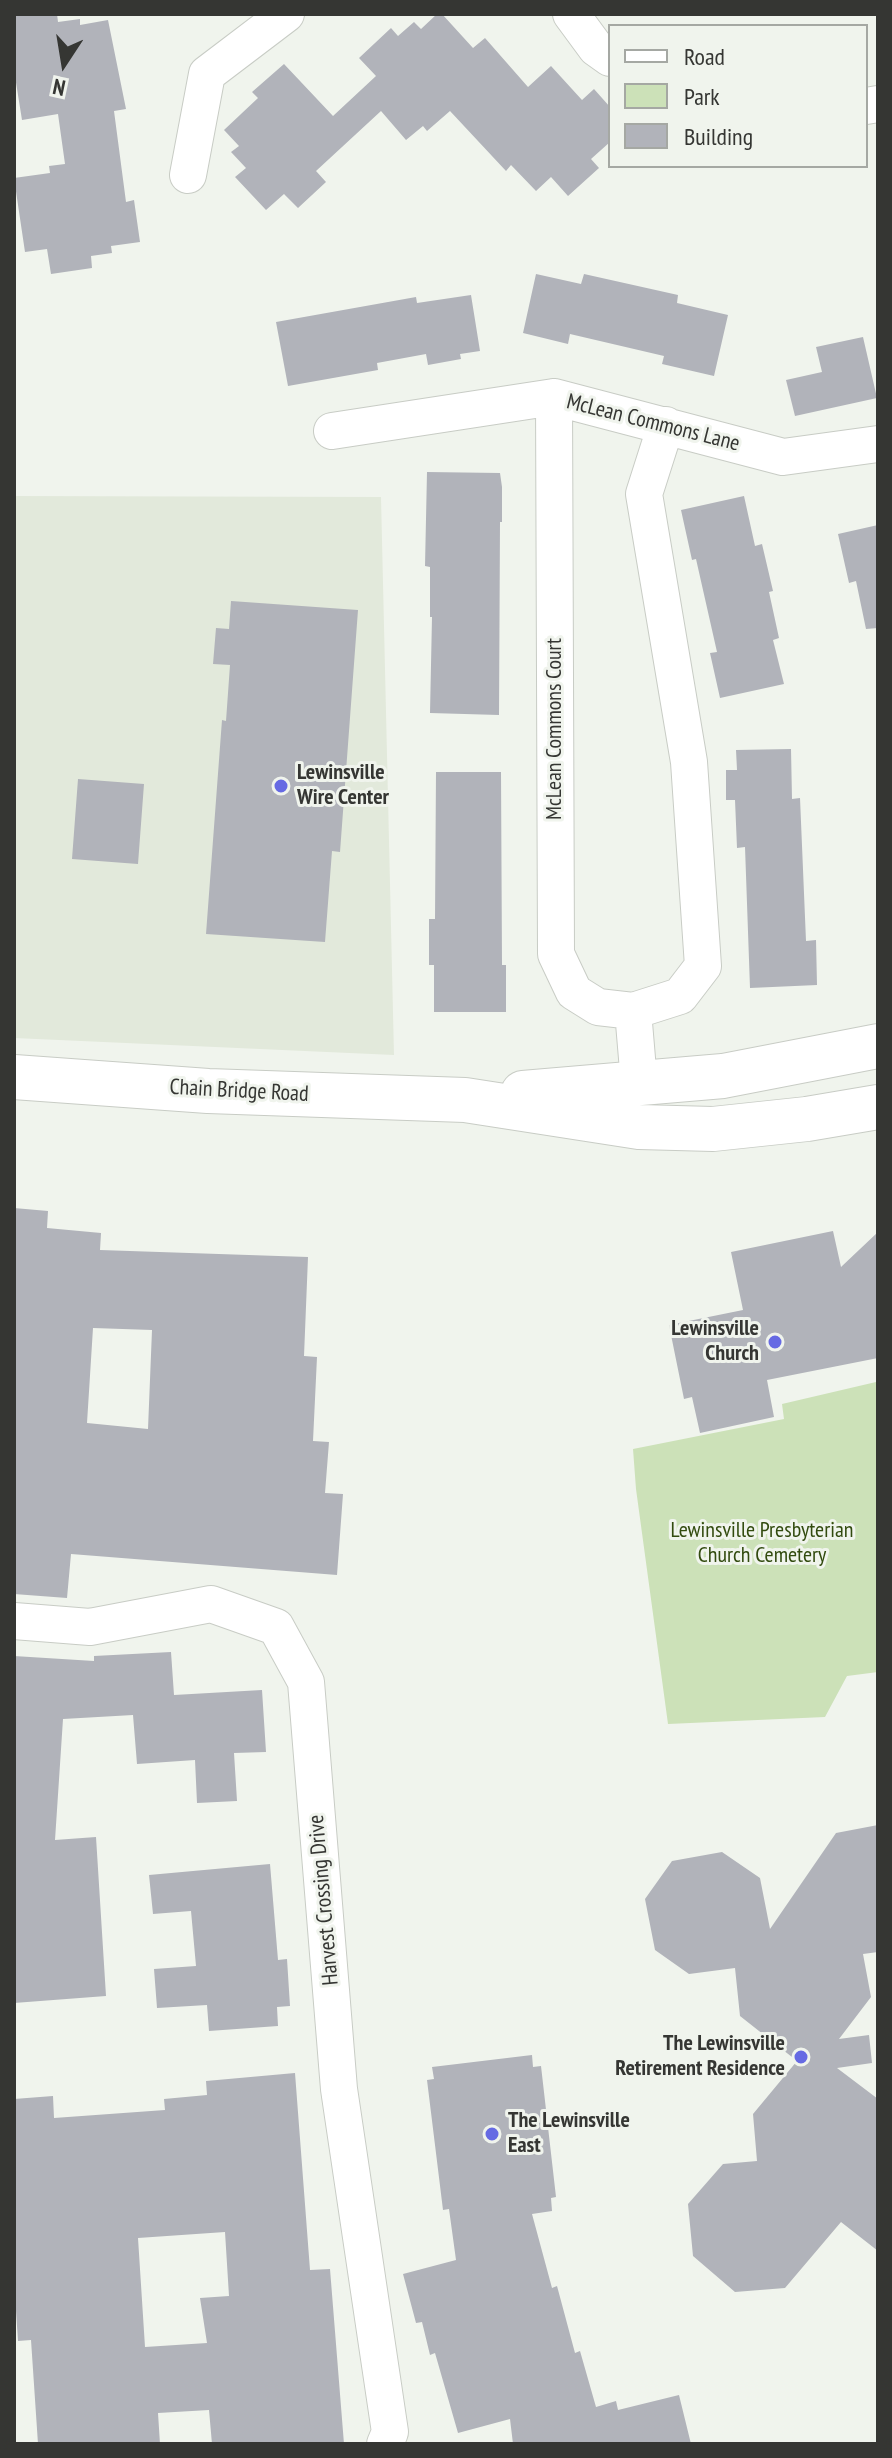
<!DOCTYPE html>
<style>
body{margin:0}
#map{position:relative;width:892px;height:2458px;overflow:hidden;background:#f0f4ed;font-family:"PT Sans Narrow",sans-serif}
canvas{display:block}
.frame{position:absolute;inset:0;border:16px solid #353633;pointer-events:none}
.legend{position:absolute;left:608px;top:24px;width:260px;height:144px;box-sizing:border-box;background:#f0f4ed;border:2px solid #a5a8a3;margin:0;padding:10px 14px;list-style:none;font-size:24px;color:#353633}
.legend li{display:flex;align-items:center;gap:16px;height:40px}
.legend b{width:40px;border:2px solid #a5a8a3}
.north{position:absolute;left:24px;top:24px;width:80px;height:80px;-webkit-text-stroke:6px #f0f4ed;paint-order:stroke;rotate:192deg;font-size:22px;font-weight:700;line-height:32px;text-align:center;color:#353633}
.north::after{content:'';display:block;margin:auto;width:28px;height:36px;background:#353633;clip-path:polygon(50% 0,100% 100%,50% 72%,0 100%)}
</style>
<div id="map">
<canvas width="892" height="2458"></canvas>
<div class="frame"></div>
<ul class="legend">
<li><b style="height:10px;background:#fff"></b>Road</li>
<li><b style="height:22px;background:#cce1b8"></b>Park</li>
<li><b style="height:22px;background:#b1b3ba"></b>Building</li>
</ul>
<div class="north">N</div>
</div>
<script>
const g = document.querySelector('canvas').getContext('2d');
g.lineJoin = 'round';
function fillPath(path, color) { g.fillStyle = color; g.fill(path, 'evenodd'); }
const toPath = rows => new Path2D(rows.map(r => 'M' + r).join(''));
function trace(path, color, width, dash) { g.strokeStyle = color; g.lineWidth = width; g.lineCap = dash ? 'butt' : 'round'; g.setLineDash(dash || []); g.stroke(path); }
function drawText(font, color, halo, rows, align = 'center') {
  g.font = font + ' "PT Sans Narrow",sans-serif'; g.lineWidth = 6; g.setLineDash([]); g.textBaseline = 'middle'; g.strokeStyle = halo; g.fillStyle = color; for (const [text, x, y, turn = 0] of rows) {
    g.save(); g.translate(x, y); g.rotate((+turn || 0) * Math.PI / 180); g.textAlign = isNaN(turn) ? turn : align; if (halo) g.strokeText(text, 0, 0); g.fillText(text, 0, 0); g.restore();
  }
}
const built = toPath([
 [14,496,381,497,394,1055,14,1038]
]);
const green = toPath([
 [876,1382,878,1672,847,1676,825,1717,668,1724,636,1489,633,1449,784,1419,782,1404]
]);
const building = toPath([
 [14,14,57,14,58,22,80,19,80,25,108,20,126,109,114,111,126,202,134,200,140,242,111,246,112,253,91,256,92,268,51,274,47,249,25,252,14,178,50,173,49,166,65,164,58,114,22,120,14,70],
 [437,14,442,14,473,48,485,38,528,87,551,66,582,100,594,89,610,107,610,142,591,159,599,168,568,196,551,177,536,191,511,165,506,171,450,111,427,131,423,126,406,140,381,111,316,171,326,182,298,208,284,194,266,210,235,177,246,168,231,152,239,146,224,130,258,98,252,92,284,64,333,116,376,76,359,58,391,28,398,36,414,22,421,29],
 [536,274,581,284,584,274,678,295,677,303,728,315,714,376,662,364,664,356,570,334,568,344,523,333],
 [471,295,480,351,460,354,461,359,428,365,426,354,377,363,378,370,288,386,276,322,416,297,417,303],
 [863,337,877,398,795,416,786,380,822,372,816,347],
 [427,472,500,473,502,487,502,522,500,522,499,715,430,713,432,617,430,617,430,567,425,566],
 [744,496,755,546,762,544,773,591,769,592,779,638,773,640,784,684,720,698,710,653,717,652,696,559,692,560,681,510],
 [878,525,878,628,866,629,856,581,849,583,838,534],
 [231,601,358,610,340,852,332,851,325,942,206,934,222,720,226,721,230,665,213,664,216,628,229,629],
 [791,749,792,799,800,798,806,941,816,940,817,985,750,988,745,847,737,848,735,800,726,800,726,770,737,770,736,750],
 [436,772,501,772,502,965,506,965,506,1012,434,1012,434,965,429,965,429,919,435,919],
 [78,779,144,784,138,864,72,859],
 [14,1208,48,1211,47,1228,101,1233,100,1250,308,1257,304,1356,317,1357,313,1441,329,1442,325,1493,343,1494,337,1575,71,1554,67,1598,14,1594],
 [93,1328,152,1330,148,1429,87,1423],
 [833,1231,841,1267,878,1232,878,1358,767,1380,774,1417,700,1433,692,1397,684,1399,669,1325,743,1310,731,1252],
 [171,1652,174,1695,262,1690,266,1752,234,1753,237,1801,197,1803,195,1760,137,1764,133,1715,63,1719,55,1840,96,1837,106,1996,14,2003,14,1656,94,1661,94,1656],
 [878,1825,878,1952,863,1954,871,1997,839,2039,869,2035,872,2063,837,2068,878,2099,878,2251,841,2222,785,2288,735,2292,693,2256,688,2204,723,2164,757,2161,753,2114,797,2061,740,2016,735,1968,689,1974,655,1950,645,1899,672,1861,722,1852,760,1878,770,1929,836,1833],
 [270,1864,278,1960,287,1959,290,2006,277,2007,278,2026,209,2031,207,2005,157,2008,154,1969,196,1966,191,1911,153,1914,149,1875],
 [532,2055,533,2067,541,2066,556,2197,551,2198,552,2211,532,2214,552,2288,557,2286,575,2353,580,2351,596,2407,616,2401,618,2410,679,2395,691,2444,513,2444,510,2419,458,2433,435,2353,430,2355,422,2322,416,2323,403,2274,456,2260,449,2209,443,2210,427,2080,434,2079,432,2067],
 [295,2073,310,2270,330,2269,344,2444,212,2444,209,2410,158,2413,160,2444,38,2444,31,2340,18,2341,14,2281,14,2099,53,2096,54,2118,165,2110,164,2099,207,2095,206,2081],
 [225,2232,229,2296,200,2298,207,2343,145,2347,138,2238]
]);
const minor = toPath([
 [571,14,596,48,610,58],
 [866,106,878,104],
 [188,175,207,74,286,14],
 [554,397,556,954,574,992,598,1007,633,1011,680,996,703,966,689,762,644,494,666,425],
 [332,431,554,397,783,457,878,444],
 [633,1011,639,1082],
 [14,1621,90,1627,211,1604,276,1627,306,1682,339,2089,390,2432,385,2444]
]);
const major = toPath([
 [14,1077,208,1091,465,1100,639,1127,713,1129,807,1119,878,1107],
 [523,1093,723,1076,878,1046]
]);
const markers = [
 [281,786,8,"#666ae3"],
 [775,1342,8,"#666ae3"],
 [801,2057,8,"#666ae3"],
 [492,2134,8,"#666ae3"]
];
const streetNames = [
 ["McLean Commons Lane",653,423,14],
 ["McLean Commons Court",555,729,-90],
 ["Chain Bridge Road",239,1091,3],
 ["Harvest Crossing Drive",324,1900,-95]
];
const poiNames = [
 ["Lewinsville",297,773],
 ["Wire Center",297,798],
 ["Lewinsville",759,1329,"right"],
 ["Church",759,1354,"right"],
 ["The Lewinsville",785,2044,"right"],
 ["Retirement Residence",785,2069,"right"],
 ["The Lewinsville",508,2121],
 ["East",508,2146]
];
const parkNames = [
 ["Lewinsville Presbyterian",762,1531],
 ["Church Cemetery",762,1556]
];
fillPath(built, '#e2e9db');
fillPath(green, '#cce1b8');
fillPath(building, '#b1b3ba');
trace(minor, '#c8ccc5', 38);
trace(major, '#c8ccc5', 46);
trace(minor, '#fff', 36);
trace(major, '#fff', 44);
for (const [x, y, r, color] of markers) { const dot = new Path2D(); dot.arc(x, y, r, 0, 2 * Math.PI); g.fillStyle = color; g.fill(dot); trace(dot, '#f0f4ed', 3); }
drawText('22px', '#353633', '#f0f4ed', streetNames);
drawText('bold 22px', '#353633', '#f0f4ed', poiNames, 'left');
drawText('22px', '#324b0f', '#f0f4ed', parkNames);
</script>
